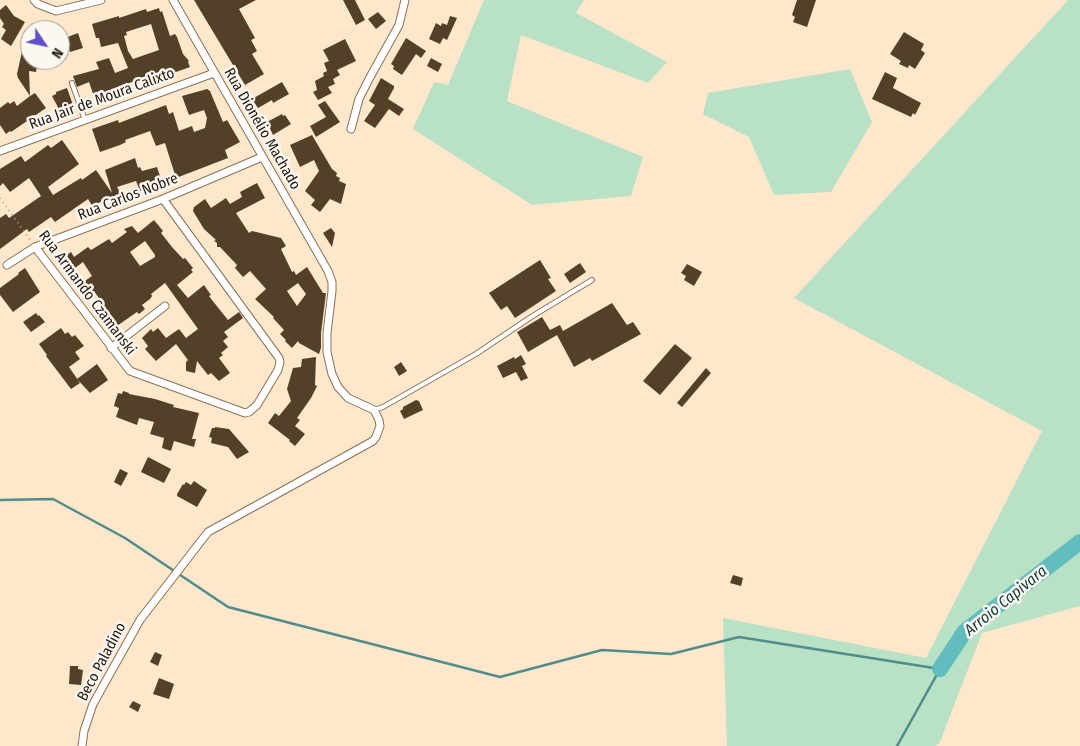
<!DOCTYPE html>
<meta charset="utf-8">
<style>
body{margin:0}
#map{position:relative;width:1080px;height:746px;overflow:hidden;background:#fee7ca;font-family:"Fira Sans Condensed",sans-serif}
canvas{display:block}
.north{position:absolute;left:20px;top:20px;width:50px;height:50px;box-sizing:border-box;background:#fcf7f1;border:1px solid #a59f97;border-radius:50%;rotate:124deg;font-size:14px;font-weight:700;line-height:20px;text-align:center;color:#231b11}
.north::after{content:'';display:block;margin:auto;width:18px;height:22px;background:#5d51ca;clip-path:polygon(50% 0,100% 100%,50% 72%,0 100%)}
</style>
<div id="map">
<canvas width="1080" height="746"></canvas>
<div class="north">N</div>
</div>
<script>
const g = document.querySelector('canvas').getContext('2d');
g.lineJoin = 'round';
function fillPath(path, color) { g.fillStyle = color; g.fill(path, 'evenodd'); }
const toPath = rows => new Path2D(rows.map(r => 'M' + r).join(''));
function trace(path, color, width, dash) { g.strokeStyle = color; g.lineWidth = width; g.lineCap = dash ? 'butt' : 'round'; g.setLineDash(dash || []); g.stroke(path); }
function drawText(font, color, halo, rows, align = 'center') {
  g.font = font + ' "Fira Sans Condensed",sans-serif'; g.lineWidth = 5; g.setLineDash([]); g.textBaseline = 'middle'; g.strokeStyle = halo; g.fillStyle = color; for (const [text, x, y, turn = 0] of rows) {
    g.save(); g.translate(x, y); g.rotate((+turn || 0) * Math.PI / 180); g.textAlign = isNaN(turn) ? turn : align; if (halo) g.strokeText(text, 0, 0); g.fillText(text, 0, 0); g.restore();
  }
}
const green = toPath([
 [484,0,584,0,576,13,667,62,648,83,521,35,507,101,643,157,631,196,532,205,413,129,434,82,448,85],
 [1068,0,1080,0,1080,606,982,633,940,742,936,746,727,746,723,618,926,658,1042,431,794,298],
 [850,69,872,122,831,192,774,195,749,137,703,114,708,93]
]);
const stream = toPath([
 [0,500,53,499,125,538,228,607,500,677,602,650,671,654,739,637,940,669,897,746]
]);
const river = toPath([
 [940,669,965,631,1080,542]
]);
const building = toPath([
 [194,0,256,0,239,9,255,38,251,40,257,51,252,54,264,74,245,85],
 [343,0,355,0,365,20,356,25],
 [797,0,816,0,807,27,793,22,795,17,792,15],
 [6,5,14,16,25,22,11,46,1,39,6,30,2,27,4,24,0,18,0,10],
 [159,8,160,12,162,11,170,36,175,34,177,37,183,54,189,61,188,62,190,67,148,82,146,76,127,84,129,88,96,102,89,82,77,87,73,76,99,69,96,62,109,58,115,73,128,68,118,43,101,47,99,38,96,38,92,24,119,16,119,18,146,9,147,12],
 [151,24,159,50,133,59,128,51,124,36,127,35,126,32],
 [378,12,386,21,376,29,368,19],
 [450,16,457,18,447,40,443,38,440,44,429,39,436,23,441,26,442,23,447,25],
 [27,29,30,29,30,60,38,60,36,72,29,71,30,96,35,93,46,108,11,132,10,131,6,134,0,125,0,108,8,102,10,104,14,101,17,106,30,96,18,78,17,74],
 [904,32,924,44,921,50,925,53,915,69,909,65,908,68,899,64,901,61,890,54],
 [78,33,83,48,70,52,65,38],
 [406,38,426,51,421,58,416,54,402,75,393,69,394,66,391,64],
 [345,39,356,61,337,70,340,75,333,79,335,84,328,87,332,93,318,100,313,92,317,90,315,81,324,76,323,73,327,71,324,63,329,61,323,50],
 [431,58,442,64,438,72,427,66],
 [885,72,897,78,893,88,921,103,915,115,913,113,911,117,872,99],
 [381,78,394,86,394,88,388,99,404,109,399,116,389,109,375,128,364,121,375,105,369,101],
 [282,82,289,94,273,103,272,100,258,108,252,99],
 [67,88,73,105,69,106,70,109,61,113,52,96,56,94,56,92],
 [207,89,210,91,223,122,227,120,240,142,225,150,228,158,176,178,165,143,156,146,150,131,125,140,126,142,120,145,100,152,92,129,118,120,119,123,166,105,169,114,173,112,179,131,192,126,194,132,205,128,207,118,204,110,189,115,182,96],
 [325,101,340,122,316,137,310,126,326,117,318,105],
 [282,114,283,116,285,115,291,124,273,135,267,122],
 [312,135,332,169,337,173,336,176,340,178,339,181,346,184,341,204,330,199,320,212,311,205,315,200,305,191,319,171,314,160,300,167,290,145],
 [62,140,79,164,48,187,53,195,81,178,82,180,96,170,112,193,105,170,135,158,138,168,140,167,142,171,157,167,162,182,149,186,149,188,140,191,136,181,117,187,121,194,108,201,106,198,93,207,88,199,55,222,51,217,29,232,27,229,0,249,0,218,6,214,9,218,41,196,29,178,10,192,3,183,0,186,0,169,21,156,25,162,48,145,51,148],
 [257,183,265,198,236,213,249,233,252,231,281,238,286,246,281,249,292,272,294,271,296,275,307,267,323,293,326,293,321,333,321,348,319,354,299,343,298,341,292,348,285,341,286,340,280,334,284,330,273,318,274,317,255,299,266,289,250,271,243,277,235,268,237,265,220,247,217,247,217,243,214,241,216,240,204,229,193,211,194,207,205,199,211,208,226,198,230,204,242,197,240,192],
 [298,283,306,294,297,306,287,291],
 [154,220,163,231,161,233,172,247,183,259,185,258,193,268,191,270,193,272,177,285,188,298,204,285,211,295,209,296,212,300,228,320,239,312,243,318,224,332,228,337,223,341,228,347,221,353,223,355,219,358,230,373,219,381,211,373,208,375,197,361,195,373,186,371,186,362,188,360,176,344,156,361,145,349,148,346,142,338,151,329,153,332,158,328,166,338,179,329,186,338,198,329,165,283,151,294,152,296,150,299,142,305,145,309,139,314,137,312,114,328,106,317,109,314,107,310,94,291,89,294,82,283,92,276,83,262,71,271,61,259,71,252,74,257,88,247,91,250,109,239,112,243,127,232,124,229,132,226,138,233],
 [145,241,155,255,155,257,140,266,130,252],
 [331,228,335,233,332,247,323,233],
 [540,260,551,278,548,279,556,291,515,318,507,306,501,310,489,293],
 [580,263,586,272,570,283,564,274],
 [687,264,702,272,694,286,684,280,686,276,681,273],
 [25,268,40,292,13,312,0,295,0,288,19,274,18,273],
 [612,303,627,325,633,322,641,334,592,361,590,358,574,367,557,335,528,352,517,332,542,317,550,330,560,325,563,331],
 [36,313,38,316,39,315,45,322,31,332,23,322],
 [61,328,65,334,68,332,72,337,75,335,84,346,75,352,80,359,69,367,80,383,71,389,46,356,47,355,39,344],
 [675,344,692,358,660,395,643,381],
 [521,355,526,364,522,366,528,378,521,381,516,372,503,378,497,366,514,357,515,359],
 [316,357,315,385,317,386,311,398,297,418,300,420,295,426,305,434,295,446,289,441,290,440,268,423,275,413,279,416,291,401,287,389,293,368,301,367,302,359],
 [401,362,407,371,399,376,394,367],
 [97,364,108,380,90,393,77,379],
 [706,368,711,373,682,407,677,403],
 [123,391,129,393,129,394,155,399,174,405,173,407,199,413,192,439,196,439,194,447,174,441,171,451,162,448,164,438,150,434,154,422,139,418,137,425,116,417,119,408,114,406,115,402,118,393,122,394],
 [416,400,419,401,423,410,404,419,400,411,403,409,403,407],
 [215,427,229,429,249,452,237,459,228,447,211,443,212,438,209,437,212,428,215,428],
 [148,457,171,469,164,483,141,472],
 [120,469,128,473,121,486,114,482],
 [194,481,207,490,197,507,177,496,177,494,183,484,184,485,186,482,191,485],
 [733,575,743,578,741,586,730,583],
 [155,652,162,655,158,666,150,662],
 [70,666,78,666,78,669,83,670,81,685,69,684],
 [159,678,174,684,169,699,153,694],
 [133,701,141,705,138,712,129,707]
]);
const path = toPath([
 [0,198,31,241]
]);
const lane = toPath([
 [72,83,85,120],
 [374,410,383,407,476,354,531,317,592,280]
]);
const street = toPath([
 [34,0,38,4,56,11,101,0],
 [351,129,359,99,369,79,399,25,405,0],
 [0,151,214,73],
 [35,247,130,371,245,413,249,412,257,405,278,370,280,362,279,358,163,199],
 [7,265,35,247,163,199,262,157],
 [111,348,165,306],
 [82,746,84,731,93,704,140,620,208,532,373,441,376,437,380,426,379,420,374,410,348,398,338,387,332,374,327,352,327,333,332,291,332,282,328,271,173,0]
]);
const streetNames = [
 ["Rua Jair de Moura Calixto",102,99,-20],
 ["Rua Dionélio Machado",262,129,60],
 ["Rua Carlos Nobre",128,197,-21],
 ["Rua Armando Czamanski",87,293,53],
 ["Beco Paladino",102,662,-62]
];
const waterNames = [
 ["Arroio Capivara",1006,601,-39]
];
fillPath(green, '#b8e1c5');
trace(stream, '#4f8c8b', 2.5);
trace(river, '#62bdbf', 16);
fillPath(building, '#524028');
trace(lane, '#867258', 6);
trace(street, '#867258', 9);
trace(path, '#b6a48d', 2, [1, 4]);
trace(lane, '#fff', 4);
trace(street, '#fff', 7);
drawText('15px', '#231b11', '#fcf7f1', streetNames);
drawText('italic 16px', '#103c3d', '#fcf7f1', waterNames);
</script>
